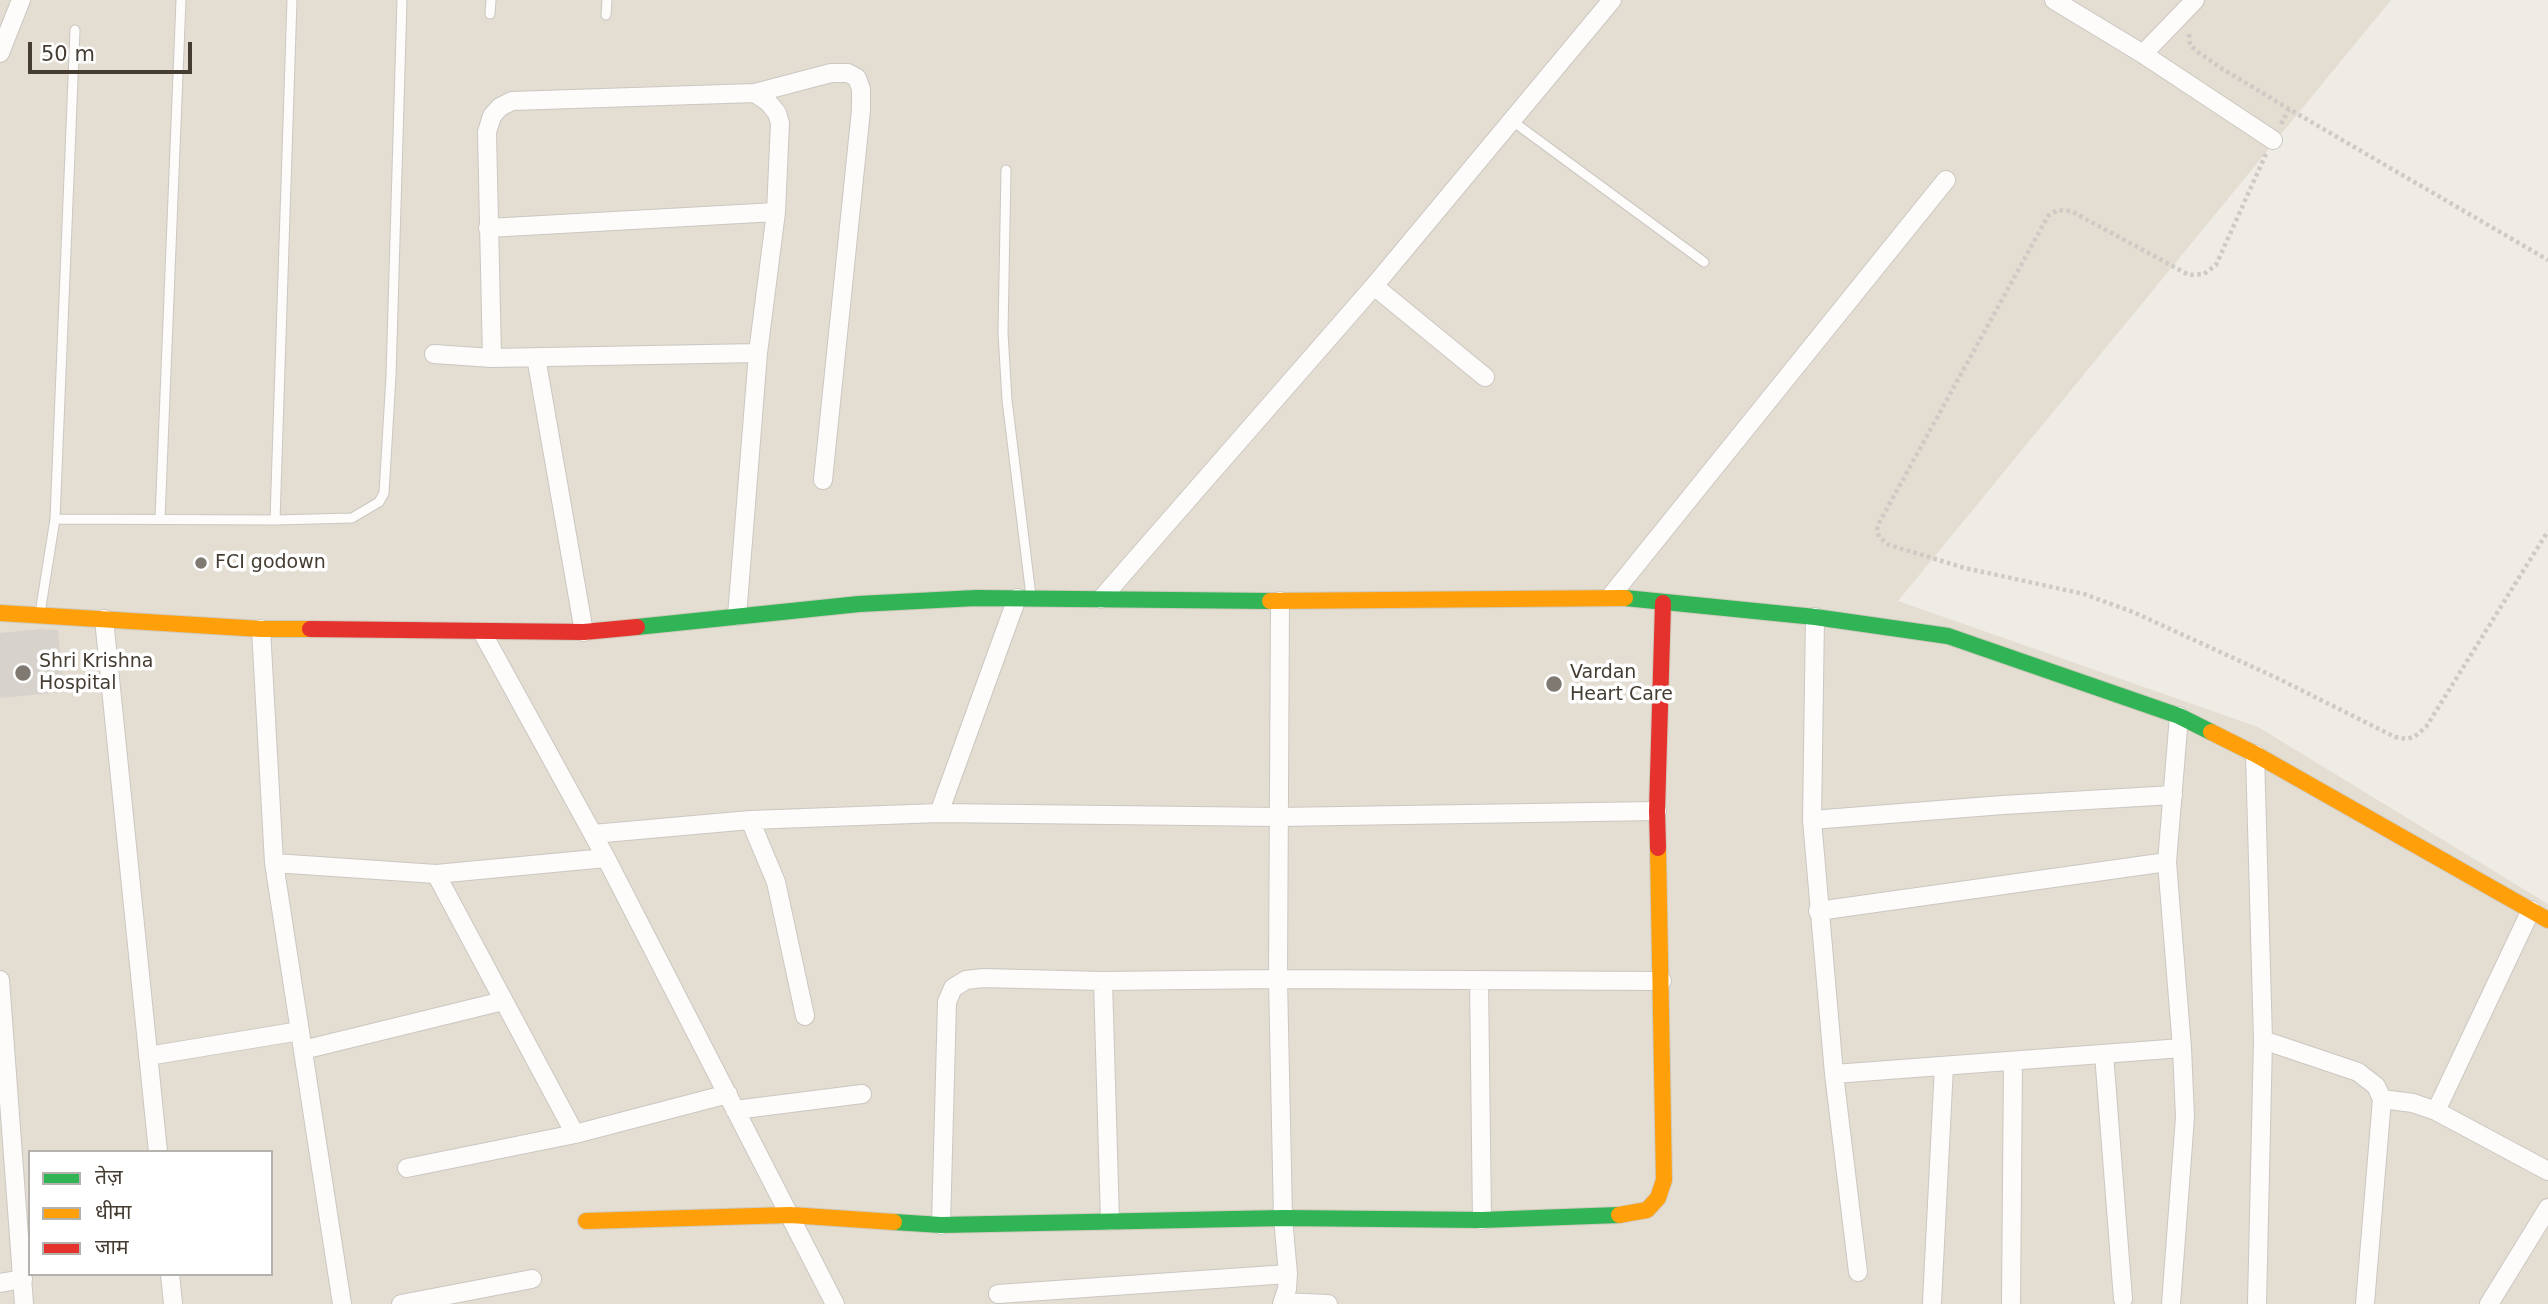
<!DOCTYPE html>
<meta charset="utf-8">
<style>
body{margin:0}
#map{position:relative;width:2548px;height:1304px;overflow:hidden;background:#efebe5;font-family:"DejaVu Sans","Noto Sans Devanagari",sans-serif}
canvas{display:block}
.legend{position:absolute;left:28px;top:1150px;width:245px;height:126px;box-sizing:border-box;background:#fff;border:2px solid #b5b1ad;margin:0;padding:9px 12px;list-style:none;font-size:21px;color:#453c32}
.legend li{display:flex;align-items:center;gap:14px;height:35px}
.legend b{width:35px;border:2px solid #b5b1ad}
.scale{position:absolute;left:28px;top:42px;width:164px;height:32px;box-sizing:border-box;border:4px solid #453c32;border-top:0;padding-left:9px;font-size:21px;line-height:24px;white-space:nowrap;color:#453c32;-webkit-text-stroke:5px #fff;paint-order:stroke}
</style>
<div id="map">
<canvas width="2548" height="1304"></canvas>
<ul class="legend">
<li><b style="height:9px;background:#30b455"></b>तेज़</li>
<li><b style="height:9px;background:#ff9f0a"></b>धीमा</li>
<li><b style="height:9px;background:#e5322d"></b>जाम</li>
</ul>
<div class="scale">50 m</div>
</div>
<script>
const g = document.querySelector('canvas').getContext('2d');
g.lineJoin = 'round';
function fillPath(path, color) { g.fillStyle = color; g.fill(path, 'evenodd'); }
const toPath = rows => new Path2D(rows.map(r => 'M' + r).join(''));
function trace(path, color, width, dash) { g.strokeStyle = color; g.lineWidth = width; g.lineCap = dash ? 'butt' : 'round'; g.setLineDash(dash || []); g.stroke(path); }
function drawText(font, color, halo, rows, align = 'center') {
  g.font = font + ' "DejaVu Sans",sans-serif'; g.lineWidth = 7; g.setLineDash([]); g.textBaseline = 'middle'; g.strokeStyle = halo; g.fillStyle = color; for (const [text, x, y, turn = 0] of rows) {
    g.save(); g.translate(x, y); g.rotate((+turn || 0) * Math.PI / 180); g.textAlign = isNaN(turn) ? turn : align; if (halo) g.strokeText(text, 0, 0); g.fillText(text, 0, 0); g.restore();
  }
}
const residential = toPath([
 [0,0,2391,0,1898,601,2258,727,2548,904,2548,1304,0,1304],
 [30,1152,271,1152,271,1274,30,1274]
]);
const building = toPath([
 [41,630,57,631,63,691,0,697,0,634,41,630]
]);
const path = toPath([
 [2189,34,2190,45,2198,52,2221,68,2289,109],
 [2281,124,2289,109,2548,260],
 [2266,154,2216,265,2204,274,2189,275,2071,211,2058,210,2048,216,1879,523,1877,530,1879,537,1889,545,1965,568,2084,594,2133,612,2277,678,2395,737,2406,739,2414,737,2426,727,2548,531]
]);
const lane = toPath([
 [490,14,491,0],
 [606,15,607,0],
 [1511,120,1704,262],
 [1006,170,1003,333,1007,400,1031,596],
 [55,519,275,520,352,518,379,502,384,493,391,376,402,0],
 [160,519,181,0],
 [275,520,292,0],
 [40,613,55,519,75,30]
]);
const street = toPath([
 [2054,0,2143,54,2273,140],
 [0,53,21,0],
 [2143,54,2195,0],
 [755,93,831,73,848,73,857,78,861,89,861,110,823,480],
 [488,228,776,212],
 [1374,286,1485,377],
 [434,354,492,358,758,353],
 [536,357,584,632],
 [492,358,487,132,492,116,500,107,512,101,755,93,768,102,777,113,780,123,776,212,758,353,737,616],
 [1610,597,1946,180],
 [1101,599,1374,286,1612,0],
 [1280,601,1278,979,1283,1218,1288,1274,1287,1289,1282,1304],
 [1815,617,1812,820,1834,1074,1858,1272],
 [104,619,158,1152],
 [261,629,274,863,342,1304],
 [482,632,606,858,835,1304],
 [2255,754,2263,1040,2257,1304],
 [939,813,1017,598],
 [750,820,776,882,805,1016],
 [1812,820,2003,805,2173,795],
 [593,834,750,820,939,813,1278,817,1657,811],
 [274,863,436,874,606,858],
 [436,874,575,1134],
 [1818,911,2167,862],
 [0,980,24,1304],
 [1103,981,1110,1221],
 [1479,981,1482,1220],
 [2263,1040,2358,1072,2376,1086,2382,1099,2413,1103,2436,1111,2548,1171],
 [303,1050,503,1001],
 [2104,1054,2123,1299],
 [148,1056,300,1031],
 [1834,1074,2182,1048],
 [735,1110,862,1094],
 [2436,1111,2531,910],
 [407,1168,575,1134,728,1094],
 [941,1225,947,1002,953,988,966,980,983,978,1103,981,1278,979,1662,981],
 [170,1274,173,1304],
 [0,1283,23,1279],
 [998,1294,1288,1274],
 [1283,1302,1328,1304],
 [1932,1302,1944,1066],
 [401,1304,532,1279],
 [2011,1304,2013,1061],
 [2171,1304,2185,1117,2182,1048,2167,862,2179,716],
 [2365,1304,2382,1099],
 [2489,1304,2548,1208]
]);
const fast = toPath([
 [1625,598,1815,617,1948,636,2179,716,2211,732],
 [637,627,859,604,976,598,1270,601],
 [894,1222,941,1225,1283,1218,1482,1220,1619,1215]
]);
const slow = toPath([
 [1270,601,1625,598],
 [0,613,261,629,310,629],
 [2211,732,2255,754,2548,920],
 [1619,1215,1647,1210,1658,1198,1664,1180,1658,848],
 [586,1221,790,1215,894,1222]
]);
const jam = toPath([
 [310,629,584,632,637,627],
 [1658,848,1657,811,1663,603]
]);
const markers = [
 [201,563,7,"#807971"],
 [23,673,9,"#807971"],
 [1554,684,9,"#807971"]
];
const poiNames = [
 ["FCI godown",215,563],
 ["Shri Krishna",39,662],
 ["Hospital",39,684],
 ["Vardan",1570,673],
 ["Heart Care",1570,695]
];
fillPath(residential, '#e4ddd2');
fillPath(building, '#d7d2cc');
trace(building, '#d7d2cb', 2);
trace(lane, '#cbc7c1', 11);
trace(street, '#cbc7c1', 20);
trace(fast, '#d0cabc', 18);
trace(slow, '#d0cabc', 18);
trace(jam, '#d0cabc', 18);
trace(path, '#cecac5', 4.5, [3.5, 3.5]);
trace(lane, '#fdfcfb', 9);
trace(street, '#fdfcfb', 18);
trace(fast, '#30b455', 16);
trace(slow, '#ff9f0a', 16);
trace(jam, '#e5322d', 16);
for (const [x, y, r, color] of markers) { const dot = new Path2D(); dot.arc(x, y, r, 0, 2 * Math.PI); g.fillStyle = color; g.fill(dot); trace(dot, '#fff', 2.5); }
drawText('19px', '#453c32', '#fff', poiNames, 'left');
</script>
